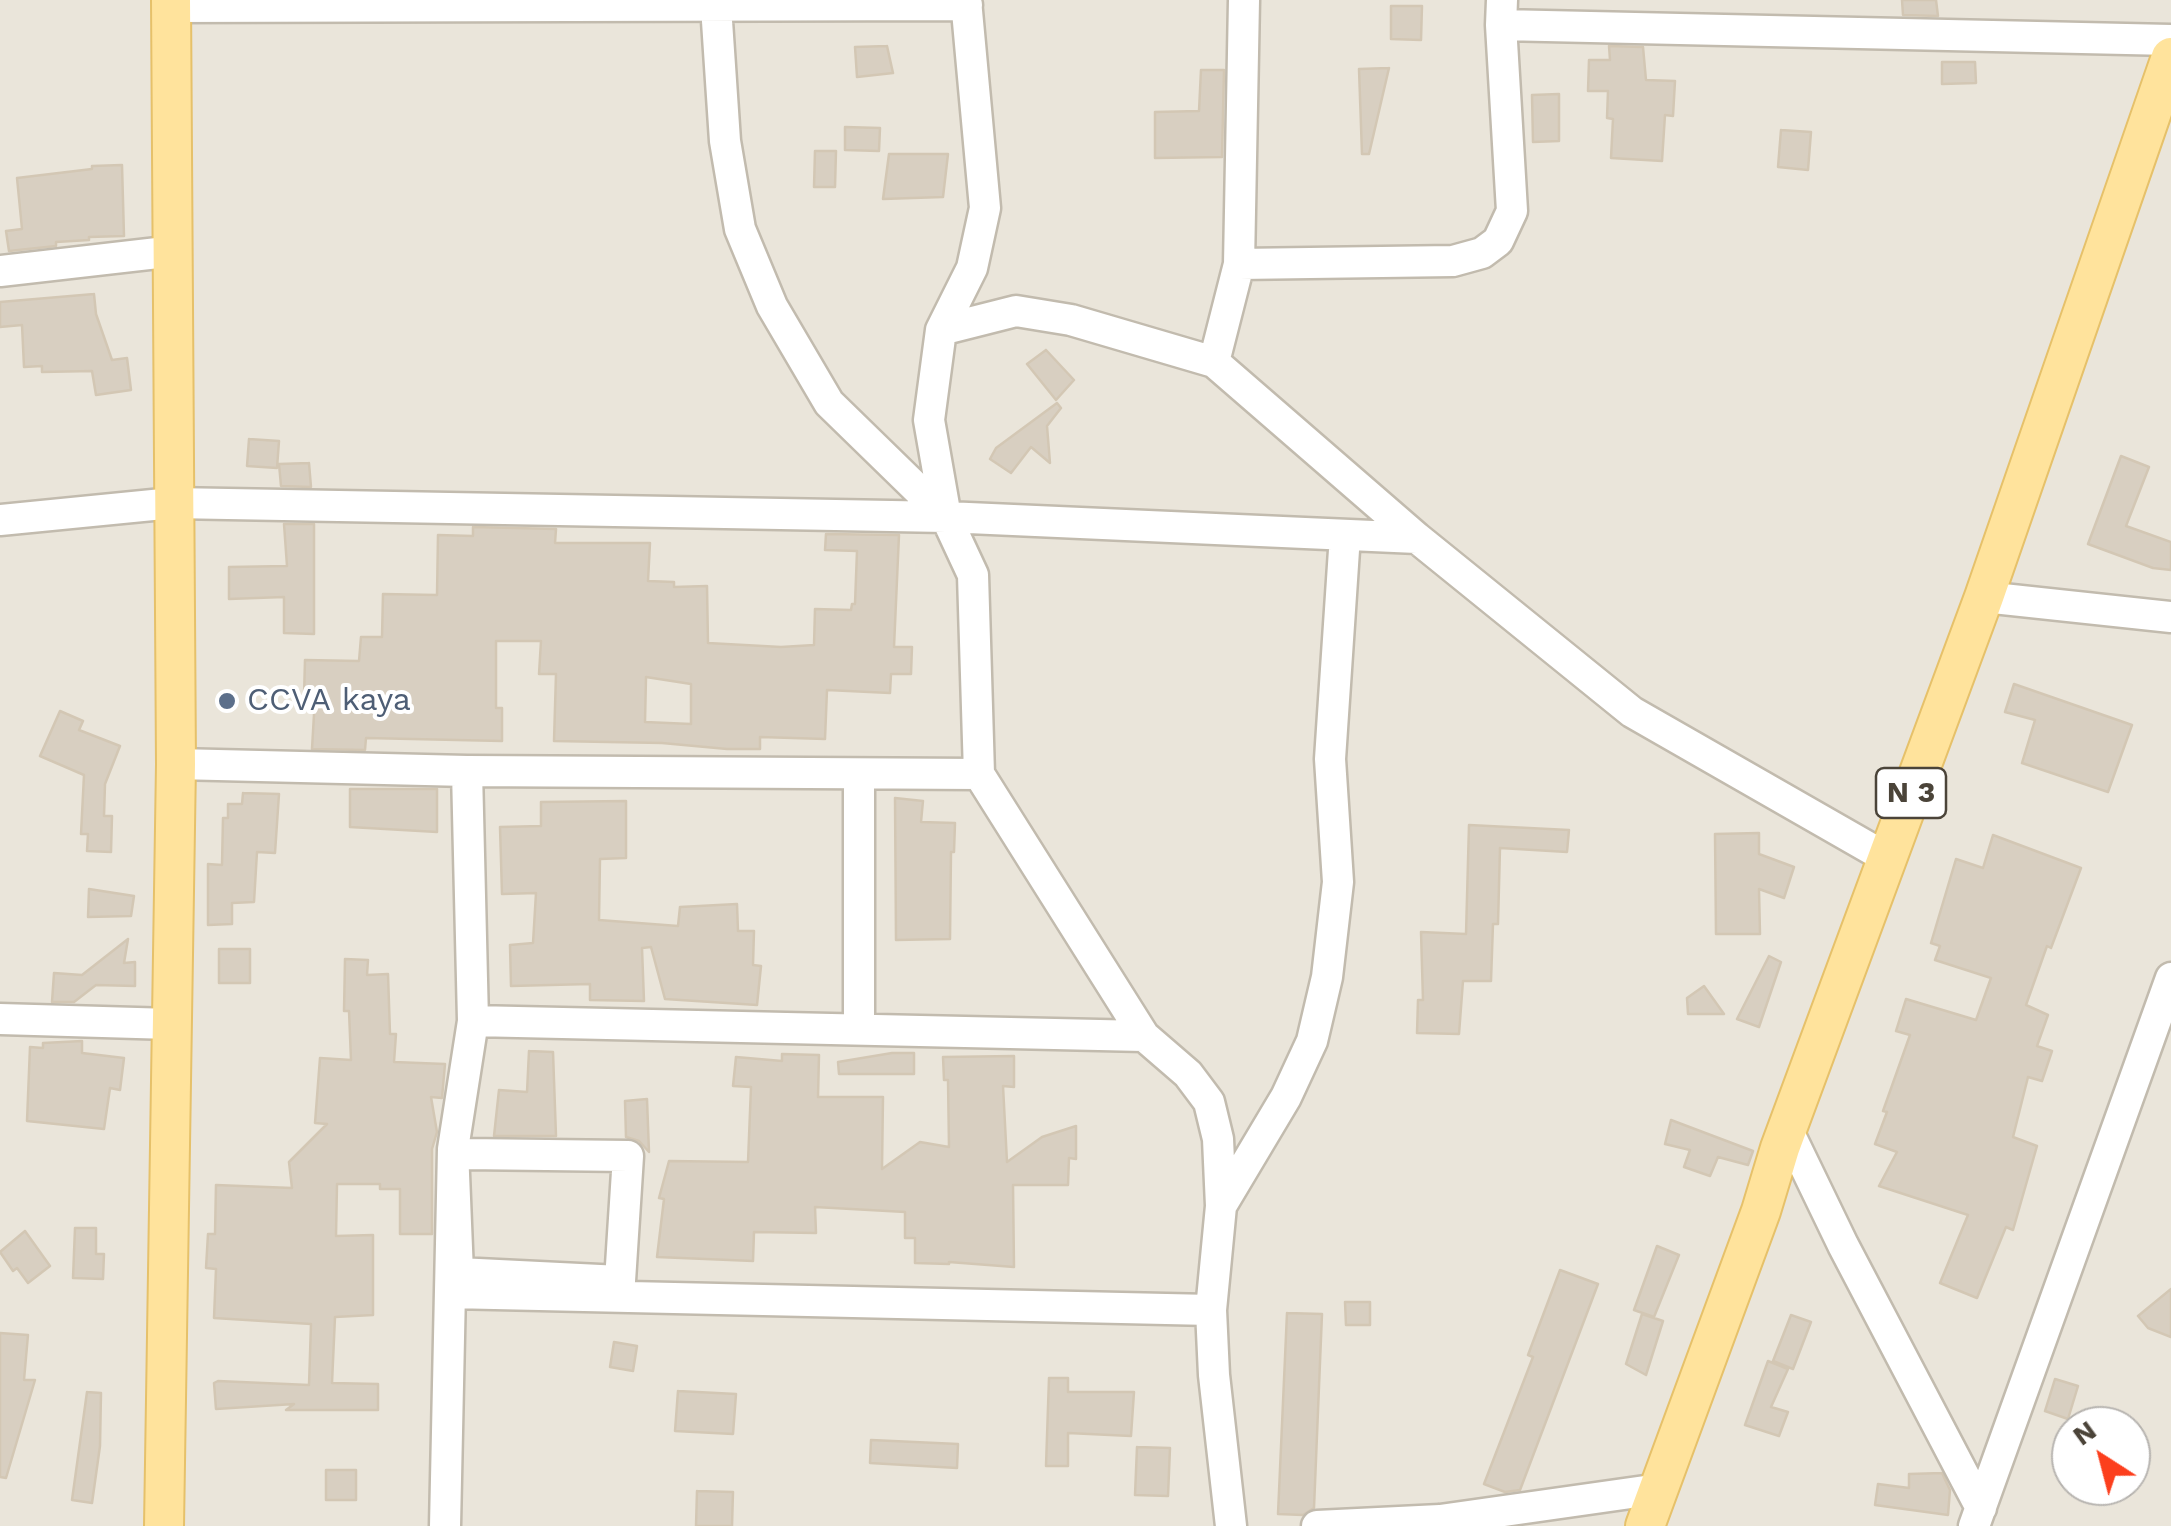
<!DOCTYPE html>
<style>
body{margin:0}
#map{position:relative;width:2171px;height:1526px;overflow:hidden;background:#f6f3ec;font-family:"Work Sans",sans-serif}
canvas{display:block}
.north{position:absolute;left:2051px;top:1406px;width:100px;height:100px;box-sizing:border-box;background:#fff;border:2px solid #b7b4b0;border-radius:50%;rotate:324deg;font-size:28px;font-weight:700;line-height:40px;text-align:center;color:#4b4439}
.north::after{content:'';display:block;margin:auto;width:35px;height:45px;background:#fc3f1d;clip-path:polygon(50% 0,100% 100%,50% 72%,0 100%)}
</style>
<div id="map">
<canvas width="2171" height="1526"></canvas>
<div class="north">N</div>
</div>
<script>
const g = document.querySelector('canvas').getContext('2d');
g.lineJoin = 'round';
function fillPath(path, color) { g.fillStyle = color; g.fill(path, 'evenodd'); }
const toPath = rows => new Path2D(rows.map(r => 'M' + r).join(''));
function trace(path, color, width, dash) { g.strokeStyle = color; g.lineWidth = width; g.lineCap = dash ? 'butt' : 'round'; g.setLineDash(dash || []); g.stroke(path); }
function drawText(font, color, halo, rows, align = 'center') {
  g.font = font + ' "Work Sans",sans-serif'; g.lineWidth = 8; g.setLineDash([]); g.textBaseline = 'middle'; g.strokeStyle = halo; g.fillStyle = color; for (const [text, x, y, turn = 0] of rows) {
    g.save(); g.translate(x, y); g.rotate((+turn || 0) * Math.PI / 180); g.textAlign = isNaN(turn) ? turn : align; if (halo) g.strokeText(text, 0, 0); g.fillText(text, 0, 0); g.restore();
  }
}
const residential = toPath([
 [0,0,2171,0,2171,1526,0,1526],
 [2071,1426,2131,1426,2131,1486,2071,1486]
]);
const building = toPath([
 [1902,0,1936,0,1938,16,1903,15,1902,0],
 [1391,6,1422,6,1421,40,1391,39,1391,6],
 [887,46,893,73,857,77,855,47,887,46],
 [1609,46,1643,47,1646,80,1675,81,1673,116,1665,115,1662,161,1611,158,1613,119,1607,118,1608,91,1588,91,1589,60,1610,60,1609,46],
 [1942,62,1975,62,1976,83,1942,84,1942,62],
 [1389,68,1369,154,1362,154,1359,69,1389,68],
 [1201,70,1224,70,1222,157,1155,158,1155,112,1199,111,1201,70],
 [1559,94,1559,141,1533,142,1532,95,1559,94],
 [845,127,880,128,879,151,845,150,845,127],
 [1781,130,1811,132,1808,170,1778,167,1781,130],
 [815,151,836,151,835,187,814,187,815,151],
 [889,154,948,154,943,197,883,199,889,154],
 [122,165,124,236,89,237,89,240,56,242,56,246,9,251,6,231,22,229,17,178,92,169,92,166,122,165],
 [94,294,96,314,112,360,127,358,131,390,96,395,92,371,42,372,42,366,24,367,22,325,0,327,0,302,94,294],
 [1046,350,1074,380,1056,400,1027,364,1046,350],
 [1057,403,1061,408,1047,426,1050,463,1031,447,1011,473,990,459,996,448,1057,403],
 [249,439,279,441,277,468,247,466,249,439],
 [2121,456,2149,467,2126,526,2171,542,2171,570,2153,568,2088,544,2121,456],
 [309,463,311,487,281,486,279,464,309,463],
 [284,524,314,524,314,634,284,633,284,597,229,599,229,567,287,566,284,524],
 [473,527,556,529,555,543,650,543,648,581,674,582,674,587,707,586,708,643,781,647,814,645,815,609,851,610,852,604,855,604,857,551,825,550,826,534,899,535,894,647,912,647,911,674,891,674,890,693,827,690,825,739,760,737,760,749,727,749,662,743,554,741,556,674,539,674,541,641,496,641,496,708,502,708,502,741,366,738,365,750,312,749,315,697,304,696,305,660,359,661,361,637,382,637,383,594,437,595,438,535,473,536,473,527],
 [646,677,691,684,691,724,645,722,646,677],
 [2014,684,2132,725,2108,792,2022,763,2035,720,2005,712,2014,684],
 [60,711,83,721,79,730,120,746,105,784,104,816,112,816,111,852,87,851,88,834,81,834,84,775,40,756,60,711],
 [350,789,437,789,437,832,350,827,350,789],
 [243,793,279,794,275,853,257,852,254,902,232,903,232,924,208,925,208,864,222,865,223,818,228,818,228,804,242,804,243,793],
 [895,798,923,801,921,822,955,823,954,852,951,852,950,939,896,940,895,798],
 [626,801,626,858,600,859,599,920,678,926,680,907,737,904,738,931,754,931,753,965,761,966,757,1005,665,999,651,947,642,948,644,1001,590,1000,590,984,511,986,510,945,533,943,536,893,502,894,500,827,541,826,541,802,626,801],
 [1469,825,1569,830,1567,852,1500,848,1498,924,1493,924,1491,981,1463,981,1459,1034,1417,1033,1418,1000,1423,1000,1421,932,1466,934,1469,825],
 [1759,833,1759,854,1794,867,1784,898,1759,889,1760,934,1716,934,1715,834,1759,833],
 [1993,835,2081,868,2051,948,2047,946,2026,1005,2048,1015,2037,1046,2052,1051,2042,1081,2028,1077,2013,1137,2037,1146,2013,1230,2006,1227,1977,1298,1940,1283,1968,1215,1879,1186,1897,1152,1875,1144,1887,1112,1883,1111,1910,1035,1896,1031,1906,999,1976,1020,1991,978,1935,960,1940,946,1931,943,1956,859,1983,868,1993,835],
 [89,889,134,896,131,916,88,917,89,889],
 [128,939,124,963,135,962,135,986,96,985,74,1002,52,1002,54,973,82,975,128,939],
 [219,949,250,949,250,983,219,983,219,949],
 [1769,956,1781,962,1759,1027,1737,1019,1769,956],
 [345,959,368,960,367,975,388,974,390,1034,396,1034,394,1062,445,1064,442,1098,431,1097,437,1132,432,1149,432,1234,400,1234,400,1189,380,1189,380,1184,337,1184,336,1236,373,1235,373,1315,335,1317,332,1383,378,1384,378,1410,286,1410,294,1404,216,1409,214,1383,218,1381,309,1385,311,1324,214,1318,216,1269,206,1268,208,1234,215,1234,216,1185,292,1188,289,1162,327,1124,315,1123,320,1058,351,1060,349,1011,344,1011,345,959],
 [1704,986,1724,1014,1688,1014,1687,998,1704,986],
 [82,1041,82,1053,124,1058,120,1090,110,1088,104,1129,27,1121,30,1047,43,1048,43,1043,82,1041],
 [529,1051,553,1052,556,1136,494,1136,499,1090,527,1092,529,1051],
 [892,1053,914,1053,914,1074,839,1074,838,1062,892,1053],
 [782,1054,819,1055,818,1097,883,1097,882,1169,920,1142,949,1147,948,1080,944,1080,943,1057,1014,1056,1014,1087,1003,1086,1007,1162,1042,1137,1076,1126,1076,1159,1069,1158,1068,1185,1013,1185,1014,1267,949,1262,949,1264,915,1263,915,1238,905,1238,905,1212,815,1207,816,1233,754,1232,753,1261,657,1257,664,1199,659,1198,669,1161,748,1162,751,1087,733,1086,736,1057,782,1061,782,1054],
 [647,1099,649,1152,639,1141,626,1137,625,1101,647,1099],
 [1671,1120,1753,1151,1748,1165,1718,1157,1710,1176,1684,1167,1690,1150,1665,1144,1671,1120],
 [75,1228,96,1228,96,1254,104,1254,103,1279,73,1278,75,1228],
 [25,1231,50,1266,28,1283,17,1268,13,1271,0,1252,25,1231],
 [1657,1246,1679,1255,1654,1317,1634,1310,1657,1246],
 [1560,1270,1598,1284,1520,1490,1505,1492,1484,1484,1533,1357,1528,1355,1560,1270],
 [2171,1289,2171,1337,2148,1328,2138,1316,2171,1289],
 [1345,1302,1370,1302,1370,1325,1346,1325,1345,1302],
 [1287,1313,1322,1314,1314,1508,1303,1515,1278,1514,1287,1313],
 [1642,1314,1663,1321,1646,1375,1626,1364,1642,1314],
 [1791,1315,1811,1322,1793,1369,1773,1361,1791,1315],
 [0,1333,28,1335,24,1380,35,1380,6,1478,0,1477,0,1333],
 [614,1342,637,1346,633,1371,610,1367,614,1342],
 [1768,1361,1788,1369,1771,1407,1788,1412,1779,1436,1745,1425,1768,1361],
 [1049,1378,1068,1378,1068,1392,1134,1392,1131,1436,1068,1433,1068,1466,1046,1466,1049,1378],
 [2055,1379,2078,1386,2068,1419,2045,1411,2055,1379],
 [678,1391,736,1394,733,1434,675,1431,678,1391],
 [87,1392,101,1393,100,1446,92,1503,72,1500,87,1392],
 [871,1440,958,1444,957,1468,870,1463,871,1440],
 [1137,1447,1170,1448,1168,1496,1135,1495,1137,1447],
 [326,1470,356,1470,356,1500,326,1500,326,1470],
 [1942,1473,1950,1490,1948,1515,1875,1505,1878,1484,1909,1488,1909,1474,1942,1473],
 [697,1491,733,1492,732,1526,696,1526,697,1491]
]);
const minor = toPath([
 [966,0,985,208,972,268,941,330,929,420,946,517,973,575,979,774,1144,1036,1188,1074,1209,1102,1218,1139,1221,1206,1211,1310,1214,1375,1231,1526],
 [716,6,725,141,740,229,772,306,829,403,946,517],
 [171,7,967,5],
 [1501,25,2171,40],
 [1239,264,1453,261,1482,253,1498,241,1512,211,1501,25,1502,0],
 [0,271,175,251],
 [941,330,1016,311,1071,320,1214,362,1417,538,1632,712,1887,858],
 [1214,362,1239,264,1244,0],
 [0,520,173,503,946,517,1417,538],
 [1984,597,2171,617],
 [176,764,467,771,979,774],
 [859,774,859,1028],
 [0,1019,171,1024],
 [473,1021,1144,1036],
 [1787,1129,1843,1245,1981,1508],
 [453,1149,465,1154,628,1156,620,1281,458,1273,453,1149],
 [1221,1206,1286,1097,1312,1041,1327,977,1338,882,1330,759,1345,535],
 [450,1293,1211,1310],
 [445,1526,453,1149,473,1021,467,771],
 [1317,1526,1440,1520,1659,1489],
 [1974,1526,2171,978]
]);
const major = toPath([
 [164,1526,176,764,171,0],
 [1645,1526,1761,1211,1780,1148,1984,597,2171,57]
]);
const markers = [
 [227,701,10,"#5c6f8a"]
];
const shields = [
 [1911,793,70]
];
const shieldNames = [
 ["N 3",1911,793]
];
const serviceNames = [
 ["CCVA kaya",247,701]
];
fillPath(residential, '#eae5da');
fillPath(building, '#d8cfc1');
trace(building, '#d3c7b4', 2.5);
trace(minor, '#c2bbae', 35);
trace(major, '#e6c16a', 42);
trace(minor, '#fff', 30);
trace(major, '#ffe39c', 38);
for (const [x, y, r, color] of markers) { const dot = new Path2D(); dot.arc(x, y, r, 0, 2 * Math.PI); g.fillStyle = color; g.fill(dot); trace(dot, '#fff', 4); }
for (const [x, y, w] of shields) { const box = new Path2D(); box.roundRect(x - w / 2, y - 25, w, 50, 8); g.fillStyle = '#fff'; g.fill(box); trace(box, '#4b4439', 2.5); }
drawText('bold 30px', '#4b4439', null, shieldNames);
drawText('32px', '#4e5e75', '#fff', serviceNames, 'left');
</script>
